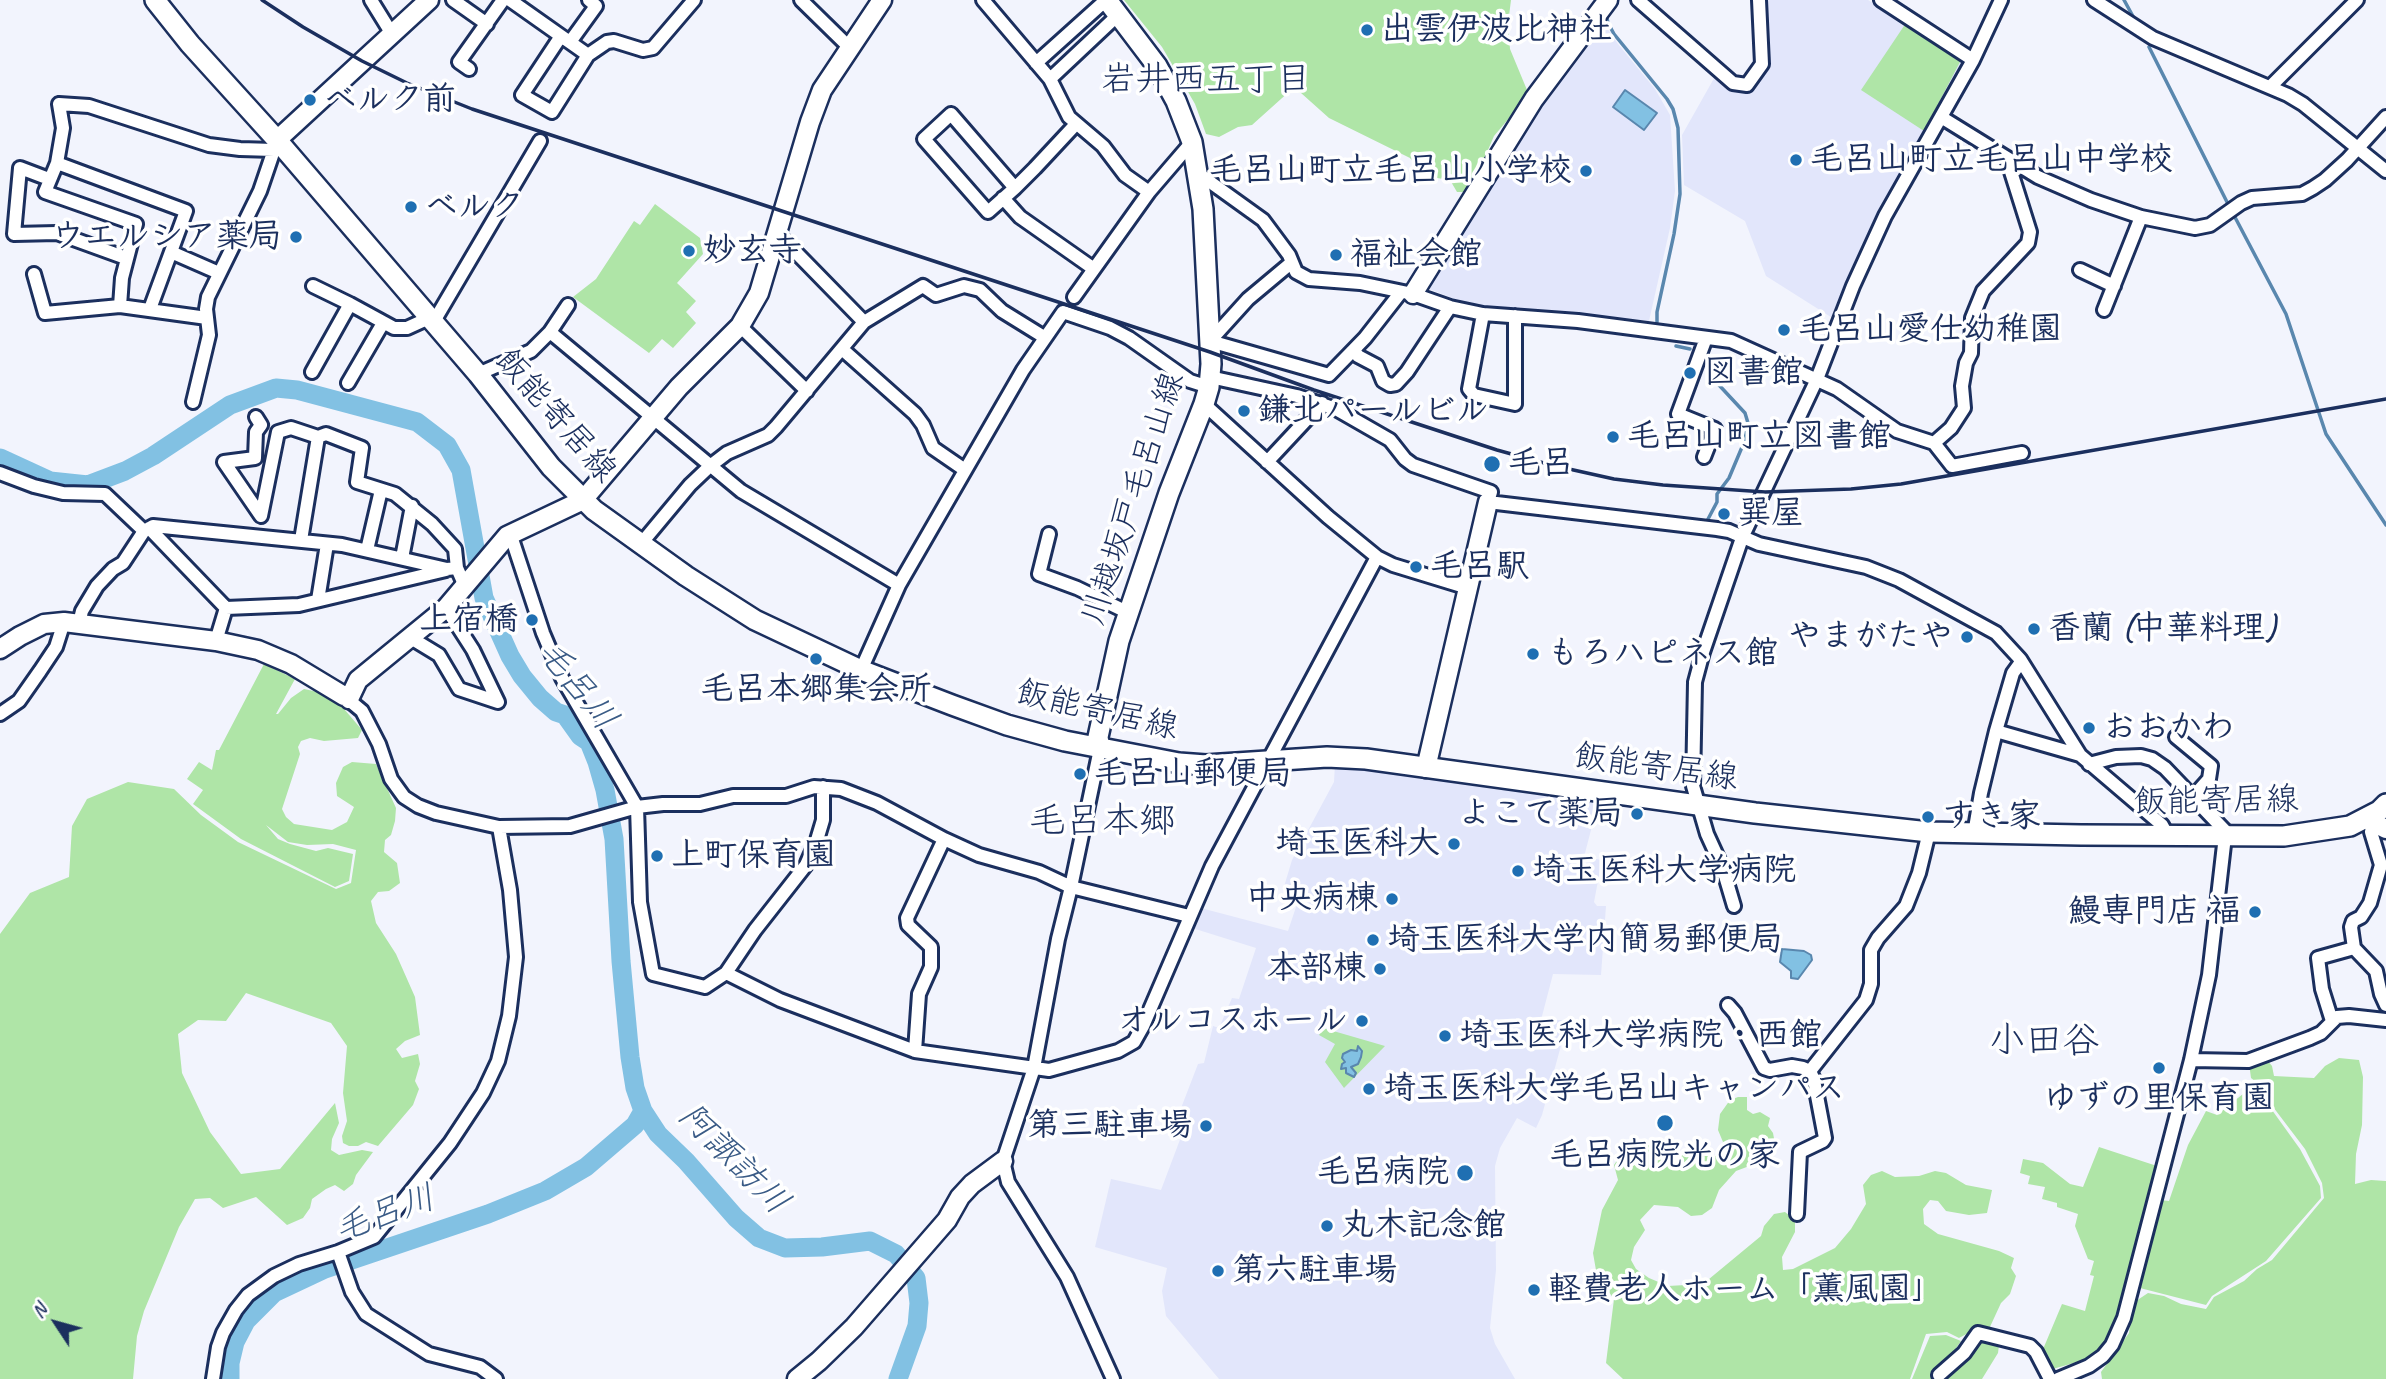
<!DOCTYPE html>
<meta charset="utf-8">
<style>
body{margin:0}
#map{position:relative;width:2386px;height:1379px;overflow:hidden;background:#f2f4fd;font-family:Caveat,sans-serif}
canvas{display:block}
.north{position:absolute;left:21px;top:1288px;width:70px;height:70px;-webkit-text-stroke:5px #fff;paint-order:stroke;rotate:306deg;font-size:19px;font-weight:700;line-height:28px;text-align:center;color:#1b2f5e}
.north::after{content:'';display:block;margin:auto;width:24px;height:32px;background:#1b2f5e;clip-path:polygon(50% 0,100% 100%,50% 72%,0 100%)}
</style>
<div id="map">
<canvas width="2386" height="1379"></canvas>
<div class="north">N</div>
</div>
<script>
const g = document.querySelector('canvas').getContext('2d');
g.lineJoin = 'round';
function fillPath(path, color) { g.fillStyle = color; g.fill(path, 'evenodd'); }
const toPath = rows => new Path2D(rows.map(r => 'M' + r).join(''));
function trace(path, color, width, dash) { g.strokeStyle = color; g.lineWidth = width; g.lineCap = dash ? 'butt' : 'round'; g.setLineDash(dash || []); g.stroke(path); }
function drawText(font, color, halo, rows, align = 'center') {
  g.font = font + ' Caveat,"Klee One",sans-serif'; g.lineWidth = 7; g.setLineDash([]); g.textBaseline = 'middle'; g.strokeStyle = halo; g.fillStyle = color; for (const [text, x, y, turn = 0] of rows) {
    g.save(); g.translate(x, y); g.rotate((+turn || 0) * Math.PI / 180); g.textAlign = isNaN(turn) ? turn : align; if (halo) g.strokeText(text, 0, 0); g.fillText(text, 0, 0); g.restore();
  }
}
const built = toPath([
 [1765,0,1868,0,1961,58,1962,63,1881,213,1834,319,1766,276,1745,221,1684,185,1682,135,1717,73,1751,89,1766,63],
 [1602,21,1618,44,1655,89,1670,115,1675,191,1670,228,1649,321,1554,311,1484,306,1460,301,1429,289,1428,286,1520,134,1552,87],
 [1335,764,1599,799,1584,857,1602,860,1594,902,1597,906,1606,906,1601,975,1553,974,1541,1020,1568,1020,1542,1115,1536,1128,1517,1118,1500,1148,1495,1166,1496,1270,1490,1328,1495,1344,1515,1379,1219,1379,1166,1316,1162,1291,1167,1268,1095,1247,1111,1179,1161,1190,1187,1121,1178,1116,1198,1064,1204,1063,1213,1026,1219,1028,1232,998,1239,999,1256,948,1189,927,1197,907,1288,931,1300,895,1283,890,1292,860,1334,782]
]);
const green = toPath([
 [1124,0,1511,0,1508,24,1510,49,1527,90,1521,104,1494,136,1470,192,1457,192,1450,180,1424,176,1410,158,1329,118,1301,93,1291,90,1252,125,1238,127,1219,137,1206,134,1195,104,1162,47],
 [1906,23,1960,59,1960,62,1924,131,1861,90],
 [655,204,700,238,703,254,677,283,696,301,686,312,696,323,673,348,662,339,649,353,573,297,596,279,634,221,640,225],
 [264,664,295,679,276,714,278,714,291,698,304,689,323,693,339,703,362,730,358,738,324,741,310,738,301,741,298,747,300,754,282,809,286,817,294,824,332,830,347,822,354,807,337,796,336,783,343,767,352,762,376,764,396,808,395,821,391,835,385,840,384,852,397,863,400,883,389,891,378,892,371,901,376,923,396,954,415,997,420,1035,405,1041,396,1049,402,1058,418,1054,420,1064,415,1081,419,1089,413,1105,378,1146,366,1142,358,1146,349,1146,343,1143,342,1136,347,1121,343,1093,347,1046,331,1023,246,993,226,1021,198,1020,178,1034,182,1073,210,1132,241,1174,280,1169,335,1103,339,1123,332,1139,331,1150,339,1155,362,1150,373,1152,356,1175,353,1184,344,1191,335,1185,326,1189,312,1199,310,1208,303,1218,287,1225,256,1197,223,1208,210,1198,195,1199,179,1227,144,1311,137,1336,133,1379,0,1379,0,934,30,893,69,877,72,826,87,799,128,782,174,789,201,815,238,842,336,889,351,883,356,850,333,844,307,845,288,842,266,825,278,839,290,844,316,851,328,848,353,854,349,881,335,887,241,839,193,804,203,790,187,779,199,762,212,770,216,750,219,750],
 [1323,1028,1385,1046,1344,1088,1325,1062,1335,1044,1319,1035],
 [2339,1058,2359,1060,2363,1077,2362,1125,2356,1154,2355,1184,2371,1180,2386,1181,2386,1379,2102,1379,2101,1372,2129,1333,2133,1303,2148,1293,2164,1296,2181,1304,2206,1309,2214,1297,2244,1281,2257,1269,2272,1260,2324,1198,2322,1183,2305,1149,2267,1099,2265,1089,2251,1078,2249,1063,2267,1060,2272,1066,2274,1076,2314,1078,2325,1066],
 [2254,1085,2300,1149,2320,1186,2321,1198,2266,1261,2212,1296,2206,1305,2136,1287,2160,1200,2169,1201,2188,1145,2206,1111,2217,1115],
 [1738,1097,1747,1097,1747,1110,1753,1114,1760,1112,1770,1118,1768,1126,1773,1133,1775,1144,1768,1159,1736,1171,1719,1190,1712,1208,1702,1215,1691,1216,1678,1207,1654,1205,1640,1220,1645,1230,1634,1247,1631,1260,1636,1269,1649,1278,1668,1286,1703,1284,1761,1236,1764,1226,1774,1214,1785,1212,1795,1220,1795,1232,1782,1257,1783,1270,1793,1269,1835,1248,1851,1229,1866,1204,1863,1185,1871,1175,1882,1171,1895,1177,1919,1176,1935,1171,1946,1173,1966,1185,1992,1190,1987,1213,1969,1215,1946,1211,1938,1201,1930,1200,1923,1209,1924,1224,1938,1234,1999,1251,2014,1258,2011,1268,2016,1276,2010,1294,2001,1303,1989,1329,1974,1330,1959,1338,1947,1332,1926,1334,1910,1379,1623,1379,1606,1363,1614,1299,1597,1276,1593,1253,1602,1210,1618,1180,1614,1165,1620,1156,1642,1143,1657,1147,1664,1154,1717,1156,1723,1142,1718,1130,1720,1114,1730,1100],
 [2099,1147,2157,1166,2114,1332,2099,1356,2049,1370,2041,1354,2062,1304,2085,1311,2094,1276,2090,1275,2094,1261,2088,1259,2075,1226,2078,1214,2057,1207,2057,1203,2042,1199,2045,1187,2028,1184,2030,1176,2020,1173,2023,1159,2043,1163,2070,1184,2083,1187],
 [1946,1335,1961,1341,1935,1379,1912,1379,1930,1336],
 [1988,1340,1999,1345,1998,1353,1982,1379,1941,1379,1975,1344]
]);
const water = toPath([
 [1625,90,1657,113,1644,130,1613,107,1625,90],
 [1782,949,1804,951,1811,955,1812,960,1798,979,1791,978,1791,971,1780,962,1782,949],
 [1358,1046,1362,1051,1361,1057,1358,1064,1351,1067,1356,1073,1354,1077,1346,1073,1346,1068,1341,1069,1342,1064,1345,1062,1342,1058,1343,1054,1351,1050,1357,1051,1358,1046]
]);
const stream = toPath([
 [2124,0,2135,20],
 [1606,13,1608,23,1614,34,1667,99,1673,109,1678,128,1680,194,1674,234,1657,312,1657,322],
 [2149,47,2228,204,2286,314,2326,434,2386,525],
 [1676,346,1690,349],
 [1707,521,1717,502,1717,494,1729,478,1745,440,1748,423,1745,413,1718,384,1708,367]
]);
const river = toPath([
 [0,458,50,481,88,485,125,471,153,456,230,405,276,388,297,390,417,422,447,445,461,470,484,598,510,656,522,676,540,698,556,712,565,715,580,736,589,742,597,762,605,790,614,839,621,961,630,1057,635,1088,643,1111,658,1134,686,1161,736,1218,759,1238,785,1248,822,1247,870,1241,896,1254,916,1278,919,1303,917,1326,898,1379],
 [230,1379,230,1363,235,1342,246,1321,274,1293,325,1269,488,1214,545,1191,586,1167,635,1125,643,1111]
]);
const street = toPath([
 [371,0,392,34],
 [453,0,487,24],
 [510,0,561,36,588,55,552,112,522,95,561,36],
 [801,0,849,47],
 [983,0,1050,79,1069,117,1103,146,1125,175,1149,192],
 [1638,0,1733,83,1747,85,1762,64,1759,0],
 [1881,0,1973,60],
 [2094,0,2153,38,2288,95,2303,104,2386,171],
 [570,42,596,6,589,0],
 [588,55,607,42,614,41,643,50,653,48,694,0],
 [1036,63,1106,0],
 [469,69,459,62,503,0],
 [1050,79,1118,15],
 [2271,86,2357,0],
 [1941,117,2038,177,2091,200,2141,217,2195,228,2210,225,2241,203,2252,198,2302,194,2313,188,2325,180,2347,160,2386,117],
 [57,163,186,211,150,309],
 [1199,174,1263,220,1289,255,1296,272,1309,279,1360,283,1413,294,1450,307,1483,314,1578,321,1731,341,1837,389,1897,431,1934,443,1951,428,1964,408,1962,386,1966,363,1971,353,1972,318,1983,291,2028,243,2030,232,2007,159],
 [49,179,20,168,14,234,57,233,126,258],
 [1015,188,951,114,924,139,988,212,1015,188,1035,168,1076,124],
 [1003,198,1020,217,1094,269],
 [777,233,864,322],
 [171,252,219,273],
 [1291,263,1248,299,1210,341,1329,375,1365,338,1401,292],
 [2080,270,2114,286],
 [34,274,45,313,120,306,207,318],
 [313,286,350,304,394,328,407,328,429,318],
 [1074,297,1149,192,1192,142],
 [120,306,122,278,136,224,45,192,57,163,63,128,59,104,89,106,209,145,240,149,274,150],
 [2104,310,2141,217],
 [1483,314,1469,389,1474,395,1515,404,1515,316],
 [433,323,540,141],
 [740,326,807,391],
 [550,332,741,491,899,585],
 [842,349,915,414,923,425,933,448,965,470],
 [1354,350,1358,356,1377,366,1383,381,1390,385,1396,384,1407,372,1450,307],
 [312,372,350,304],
 [478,374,531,351,550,332,568,305],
 [1210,377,1297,396,1336,409,1390,440,1405,459,1413,465,1491,492,1488,502,1717,529,1729,531,1759,544,1866,567,1899,580,1996,633,2020,659,2080,755,2162,825,2168,836],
 [348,383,383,323],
 [193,402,209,335,206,309,208,297,260,191,276,144],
 [1204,404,1328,517,1377,557,1393,565,1468,588],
 [256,417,261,425,256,432,255,458,224,462,261,516,278,432,291,428,318,437,326,434,362,448,357,482,395,494,432,524,455,549,457,568,464,584],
 [1934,443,1952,466,2022,453],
 [1704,457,1715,429,1678,414,1706,338],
 [1267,462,1322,403],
 [0,473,34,486,63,493,105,494,144,531],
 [149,528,226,608,299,605,446,570],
 [510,533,543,633,562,678,637,807,640,902,653,974,705,987,726,973,780,1000,915,1051,1049,1070,1118,1051,1134,1042,1143,1026,1212,866,1377,557],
 [1049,534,1039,574,1077,588,1129,613],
 [301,540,318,437],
 [640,545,690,485,710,466,727,453,768,435,776,427,864,322,923,286,936,295,964,286,980,290,1002,311,1044,337],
 [367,550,381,490],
 [402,558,412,506],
 [318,600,327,544],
 [79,623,82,611,97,586,113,569,123,563,144,531,153,526,342,545,447,569,457,568],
 [411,638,439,655,459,689,498,702,473,650,446,608],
 [216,641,226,608],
 [861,670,899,585,1023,370,1063,312,1110,328,1129,338,1190,381,1209,387],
 [344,696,362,711,379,744,391,779,404,797,418,806,436,813,499,827,570,826,637,807,663,804,700,804,733,796,786,796,814,787,841,789,877,803,944,839,979,855,1039,872,1071,887,1189,916],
 [0,714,19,701,40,671,56,647,64,622],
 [1996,731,2080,755],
 [2176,737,2211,766,2209,779,2193,797],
 [1100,749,1071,887,1058,939,1034,1068,1003,1161,1008,1182,1067,1277,1113,1379],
 [2089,764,2116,757,2141,756,2152,759,2165,768,2230,836],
 [2373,822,2371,832,2381,865,2370,903,2361,917,2353,921,2351,927,2354,948,2376,971,2381,994,2386,1005],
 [1974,834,1981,793,1996,731,2013,673,2021,662],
 [1734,906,1723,869,1707,834,1693,786,1695,682,1703,652,1742,538,1817,379,1853,286,1885,216,1973,60,2001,0],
 [726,973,755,930,806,865,817,840,823,820,823,787],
 [1728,1005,1735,1013,1764,1068,1770,1070,1792,1066,1803,1068,1810,1071,1814,1080,1825,1138,1823,1141,1800,1152,1797,1214],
 [2332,1021,2322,989,2318,958,2354,948],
 [915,1051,919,994,931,967,931,947,908,925,907,918,944,839],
 [2191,1060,2248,1061,2310,1038,2321,1033,2337,1017,2349,1016,2386,1020],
 [1810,1071,1866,1000,1871,984,1871,950,1878,938,1906,906,1919,873,1929,832],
 [338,1252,352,1292,366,1314,429,1354,480,1367,496,1379],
 [1939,1375,1964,1353,1978,1333,2030,1346,2036,1352,2050,1379],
 [213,1379,218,1347,223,1333,236,1310,248,1295,274,1276,299,1264,338,1252,374,1237,450,1143,483,1093,498,1061,509,1016,516,957,510,890,499,827],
 [2058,1379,2089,1366,2103,1356,2112,1345,2124,1318,2191,1060,2209,975,2225,836]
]);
const secondary = toPath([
 [277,140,429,0],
 [1413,294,1534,99,1608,0],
 [0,649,20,636,44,624,64,622,216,641,258,650,291,664,344,696],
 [349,699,358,680,446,608,507,536,583,500,679,387,740,326,759,293,810,122,822,90,882,0],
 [1426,768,1488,502],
 [2366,819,2386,829],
 [797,1379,819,1361,854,1327,947,1220,960,1197,972,1184,1003,1161]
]);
const primary = toPath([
 [155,0,190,44,277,140,478,374,551,467,594,510,686,576,755,620,861,670,952,705,1007,725,1065,741,1179,763,1206,765,1327,757,1366,759,1755,813,1929,832,2081,835,2284,836,2350,826,2379,811,2386,804],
 [1100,749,1098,737,1119,641,1169,493,1204,404,1209,387,1211,364,1203,209,1192,142,1176,101,1157,66,1107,0]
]);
const rail = toPath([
 [262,0,303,27,362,61,407,83,472,109,1210,352,1314,390,1497,450,1551,465,1614,479,1663,485,1765,492,1851,489,1901,484,2386,399]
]);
const markers = [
 [1367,30,7,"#1f6fb2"],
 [310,100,7,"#1f6fb2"],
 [1796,160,7,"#1f6fb2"],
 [1586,171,7,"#1f6fb2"],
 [411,207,7,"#1f6fb2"],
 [296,237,7,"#1f6fb2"],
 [689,251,7,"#1f6fb2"],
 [1336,255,7,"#1f6fb2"],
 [1784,330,7,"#1f6fb2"],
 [1690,373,7,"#1f6fb2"],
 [1244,411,7,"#1f6fb2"],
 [1613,437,7,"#1f6fb2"],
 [1492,464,9,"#1f6fb2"],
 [1724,514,7,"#1f6fb2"],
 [1416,567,7,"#1f6fb2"],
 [532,620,7,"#1f6fb2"],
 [2034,629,7,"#1f6fb2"],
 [1967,637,7,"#1f6fb2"],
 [1533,654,7,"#1f6fb2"],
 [816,659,7,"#1f6fb2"],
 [2089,728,7,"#1f6fb2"],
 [1080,774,7,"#1f6fb2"],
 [1637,814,7,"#1f6fb2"],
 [1928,817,7,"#1f6fb2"],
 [1454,844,7,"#1f6fb2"],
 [657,856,7,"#1f6fb2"],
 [1518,871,7,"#1f6fb2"],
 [1392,899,7,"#1f6fb2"],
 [2255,912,7,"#1f6fb2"],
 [1373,940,7,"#1f6fb2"],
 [1380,969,7,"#1f6fb2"],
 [1362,1021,7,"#1f6fb2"],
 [1445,1036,7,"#1f6fb2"],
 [2159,1068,7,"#1f6fb2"],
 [1369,1089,7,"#1f6fb2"],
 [1665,1123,9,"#1f6fb2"],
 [1206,1126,7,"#1f6fb2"],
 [1465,1173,9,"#1f6fb2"],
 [1327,1226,7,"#1f6fb2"],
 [1218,1271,7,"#1f6fb2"],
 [1534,1290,7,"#1f6fb2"]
];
const poiNames = [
 ["出雲伊波比神社",1381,30],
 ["ベルク前",324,100],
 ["毛呂山町立毛呂山中学校",1810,160],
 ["毛呂山町立毛呂山小学校",1572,171,"right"],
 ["ベルク",425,207],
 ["ウエルシア薬局",282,237,"right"],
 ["妙玄寺",703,251],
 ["福祉会館",1350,255],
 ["毛呂山愛仕幼稚園",1798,330],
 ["図書館",1704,373],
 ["鎌北パールビル",1258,411],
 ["毛呂山町立図書館",1627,437],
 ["毛呂",1508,464],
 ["巽屋",1738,514],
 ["毛呂駅",1430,567],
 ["上宿橋",518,620,"right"],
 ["香蘭 (中華料理)",2048,629],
 ["やまがたや",1953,637,"right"],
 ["もろハピネス館",1547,654],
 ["毛呂本郷集会所",816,690,"center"],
 ["おおかわ",2103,728],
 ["毛呂山郵便局",1094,774],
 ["よこて薬局",1623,814,"right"],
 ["すき家",1942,817],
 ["埼玉医科大",1440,844,"right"],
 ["上町保育園",671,856],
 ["埼玉医科大学病院",1532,871],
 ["中央病棟",1378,899,"right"],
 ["鰻専門店 福",2241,912,"right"],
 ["埼玉医科大学内簡易郵便局",1387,940],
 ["本部棟",1366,969,"right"],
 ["オルコスホール",1348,1021,"right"],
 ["埼玉医科大学病院・西館",1459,1036],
 ["埼玉医科大学毛呂山キャンパス",1383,1089],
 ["ゆずの里保育園",2159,1099,"center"],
 ["第三駐車場",1192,1126,"right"],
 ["毛呂病院光の家",1665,1156,"center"],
 ["毛呂病院",1449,1173,"right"],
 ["丸木記念館",1341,1226],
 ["第六駐車場",1232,1271],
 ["軽費老人ホーム「薫風園」",1548,1290]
];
const streetNames = [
 ["飯能寄居線",555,416,49],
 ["川越坂戸毛呂山線",1134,499,-72],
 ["飯能寄居線",1097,711,13],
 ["飯能寄居線",1656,768,8],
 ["飯能寄居線",2216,802,-1]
];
const neighbourhoodNames = [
 ["岩井西五丁目",1206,81]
];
const waterNames = [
 ["毛呂川",576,686,51],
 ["阿諏訪川",733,1160,45],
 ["毛呂川",385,1215,-20]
];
const quarterNames = [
 ["毛呂本郷",1102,822],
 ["小田谷",2044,1042]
];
fillPath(built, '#e2e6fb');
fillPath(green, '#afe5a7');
fillPath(water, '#82c1e3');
trace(water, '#5987ae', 2);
trace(stream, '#5987ae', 3.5);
trace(river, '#82c1e3', 19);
trace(street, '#1b2f5e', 18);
trace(secondary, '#1b2f5e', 23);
trace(primary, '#1b2f5e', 24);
trace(street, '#fff', 12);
trace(secondary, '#fff', 18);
trace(primary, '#fff', 19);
trace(rail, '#1b2f5e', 3.5);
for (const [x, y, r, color] of markers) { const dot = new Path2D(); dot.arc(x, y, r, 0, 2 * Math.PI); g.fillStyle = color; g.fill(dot); trace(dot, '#fff', 2.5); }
drawText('bold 33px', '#1b2f5e', '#fff', poiNames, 'left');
drawText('33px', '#1b2f5e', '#fff', streetNames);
drawText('35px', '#1b2f5e', '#fff', neighbourhoodNames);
drawText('italic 35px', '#3a5b86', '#fff', waterNames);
drawText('37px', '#1b2f5e', '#fff', quarterNames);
</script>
